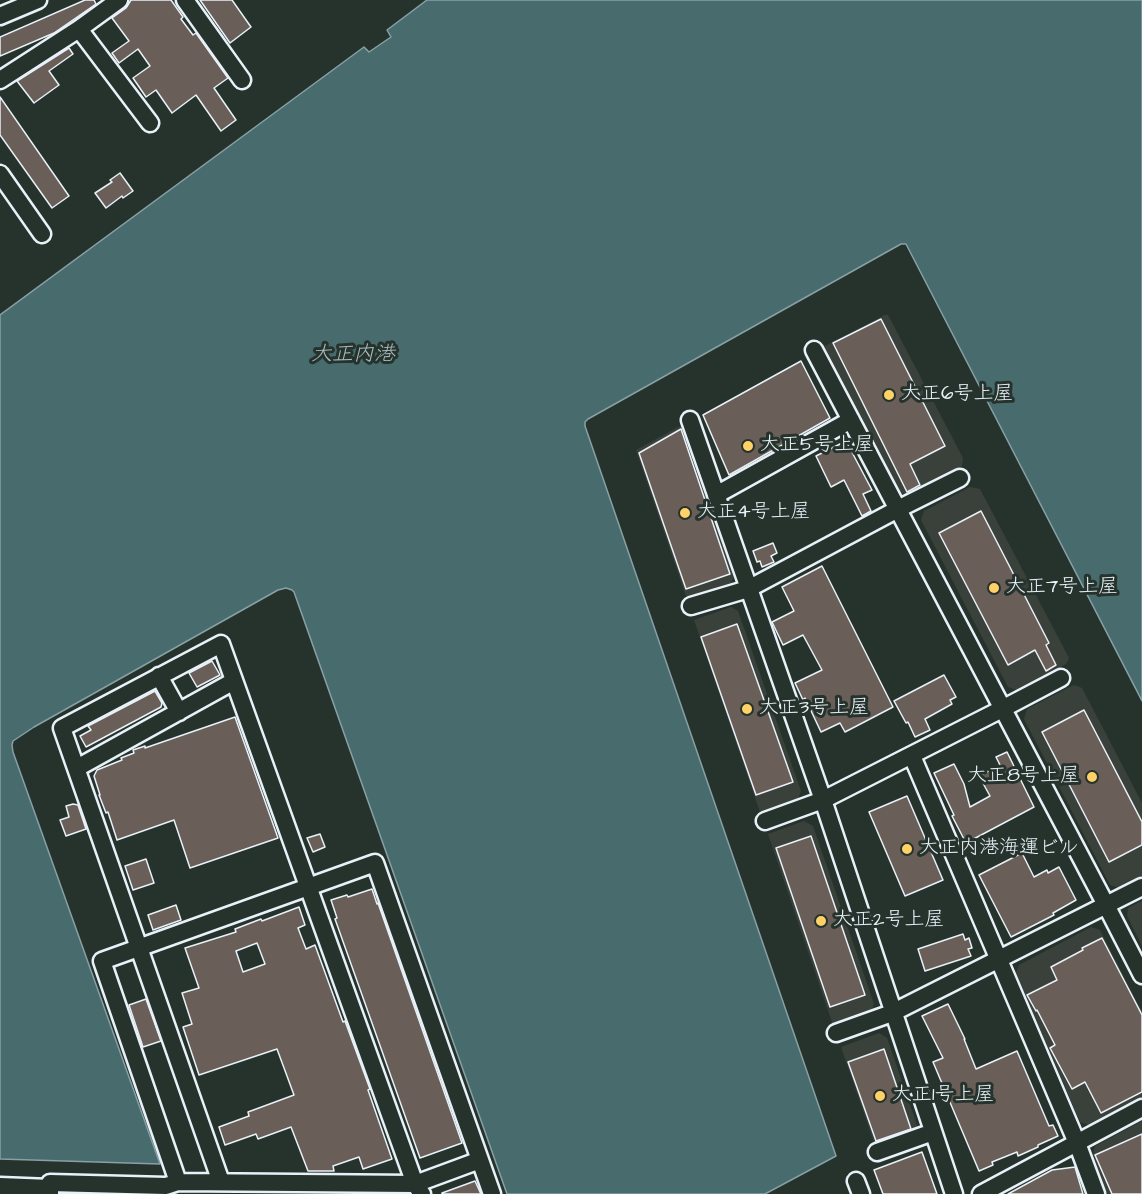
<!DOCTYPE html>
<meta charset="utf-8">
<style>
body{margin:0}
canvas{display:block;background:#26332d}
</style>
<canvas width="1142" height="1194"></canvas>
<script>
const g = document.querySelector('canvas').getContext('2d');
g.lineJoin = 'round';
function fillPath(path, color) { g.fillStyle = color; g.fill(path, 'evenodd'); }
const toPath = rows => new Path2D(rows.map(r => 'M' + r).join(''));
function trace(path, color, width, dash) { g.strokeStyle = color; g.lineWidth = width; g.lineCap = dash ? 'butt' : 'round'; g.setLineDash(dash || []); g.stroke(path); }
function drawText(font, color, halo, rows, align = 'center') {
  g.font = font + ' "Architects Daughter","Klee One",sans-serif'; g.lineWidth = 6; g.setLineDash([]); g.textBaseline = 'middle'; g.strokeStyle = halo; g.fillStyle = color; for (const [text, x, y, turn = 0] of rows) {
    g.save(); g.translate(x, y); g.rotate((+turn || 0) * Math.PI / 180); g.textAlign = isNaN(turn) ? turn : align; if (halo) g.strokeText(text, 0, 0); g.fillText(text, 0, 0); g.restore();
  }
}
const built = toPath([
 [885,315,888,315,963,458,962,466,908,495,899,492,823,347],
 [682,425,734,576,731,583,687,599,636,450],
 [970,487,980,489,1069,658,1066,664,1016,690,1008,687,921,520,924,511],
 [731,607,738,611,801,791,798,799,760,812,694,620],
 [1074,685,1082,688,1142,803,1142,876,1119,888,1110,885,1024,719,1027,709],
 [804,821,813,826,874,1004,871,1012,833,1025,768,834],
 [1142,901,1142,946,1127,916,1128,908],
 [1091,927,1100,930,1142,1012,1142,1097,1089,1125,1080,1122,1016,973,1019,965],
 [879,1033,887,1038,917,1125,915,1131,875,1145,841,1047],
 [1142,1121,1142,1194,1107,1194,1093,1155,1095,1146]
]);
const water = toPath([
 [427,0,1142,0,1142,701,906,244,901,244,588,419,585,422,585,426,836,1156,765,1194,507,1194,294,592,292,590,286,588,278,590,34,727,13,741,12,745,13,752,160,1164,0,1159,0,315,364,47,369,52,391,37,387,30,427,0]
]);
const building = toPath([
 [85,0,94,0,96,4,54,33,0,56,0,37,85,0],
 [131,0,171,0,183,17,181,19,193,35,196,33,228,78,214,88,236,120,221,131,196,95,172,113,156,90,146,97,133,78,150,66,138,49,119,63,112,53,129,41,112,18,126,8,131,0],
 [200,0,232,0,251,27,230,43,200,0],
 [69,48,73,54,49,71,59,85,34,103,17,81,69,48],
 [0,97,69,196,52,208,0,135,0,97],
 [120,173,133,191,123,198,122,196,106,208,95,193,112,182,110,180,120,173],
 [881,319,945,446,910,464,920,485,907,492,833,343,881,319],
 [801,361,830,418,729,475,703,415,801,361],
 [681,429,730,574,686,589,639,453,681,429],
 [846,441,872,490,863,494,871,511,862,516,844,480,831,487,816,456,846,441],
 [981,511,1049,643,1046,645,1056,665,1046,671,1035,650,1008,665,939,533,981,511],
 [773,543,777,553,771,556,774,562,762,567,760,561,757,562,753,551,773,543],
 [822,566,893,707,845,732,840,723,821,732,805,698,803,700,795,683,822,670,803,635,783,645,772,622,794,611,782,587,822,566],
 [737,624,793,782,756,795,701,637,737,624],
 [212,661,220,675,197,687,189,673,212,661],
 [944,675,956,697,950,700,952,704,925,719,930,730,915,737,908,722,906,723,894,701,944,675],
 [155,691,162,703,161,707,86,747,80,736,91,730,88,726,155,691],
 [1084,710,1142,822,1142,845,1109,862,1042,732,1084,710],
 [235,717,278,838,190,868,174,820,117,840,108,812,106,813,99,795,100,795,94,776,97,770,122,760,121,758,134,753,133,750,145,746,145,748,235,717],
 [1007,752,1034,807,966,843,952,816,954,815,934,773,954,764,964,784,970,807,990,796,979,776,1000,765,996,757,1007,752],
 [907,796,943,880,905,896,869,812,907,796],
 [73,804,78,805,86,829,66,836,60,820,69,817,66,806,73,804],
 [320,834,325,847,313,852,307,838,320,834],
 [811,836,865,995,830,1007,776,848,811,836],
 [1022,853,1034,877,1047,870,1048,873,1059,867,1076,900,1053,913,1054,915,1011,937,979,875,1022,853],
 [146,859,154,883,133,890,125,866,146,859],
 [372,889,377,904,378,903,462,1143,420,1158,335,919,337,918,331,900,347,895,348,897,372,889],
 [176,905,181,920,153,930,148,915,176,905],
 [299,907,305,925,298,928,306,949,315,945,343,1022,345,1021,370,1089,368,1090,392,1159,363,1169,359,1157,333,1166,334,1171,308,1171,291,1127,258,1139,256,1134,225,1145,219,1127,249,1116,248,1112,294,1095,277,1049,199,1075,183,1027,192,1024,182,993,199,988,185,948,236,932,235,929,261,919,262,921,299,907],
 [257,943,265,964,243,972,236,951,257,943],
 [963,934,965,940,969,938,972,948,968,949,971,956,925,971,918,949,963,934],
 [1102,938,1142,1015,1142,1092,1101,1113,1085,1082,1072,1089,1050,1048,1055,1045,1037,1010,1036,1011,1027,995,1057,980,1051,967,1083,950,1082,948,1102,938],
 [146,999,161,1041,143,1047,129,1005,146,999],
 [948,1004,965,1039,964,1039,976,1069,1017,1051,1049,1126,1053,1125,1058,1136,1038,1145,1038,1147,1018,1156,1017,1152,992,1162,993,1165,979,1171,933,1062,943,1058,922,1016,948,1004],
 [884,1049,911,1129,876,1141,848,1062,884,1049],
 [1142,1134,1142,1194,1112,1194,1095,1155,1142,1134],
 [922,1152,937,1194,883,1194,874,1170,922,1152],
 [1075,1167,1083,1194,1008,1194,1052,1170,1075,1167],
 [475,1181,481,1194,442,1194,442,1193,475,1181]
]);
const minor = toPath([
 [185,0,242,80],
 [0,16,38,0],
 [79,29,150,123],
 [0,80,79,29,119,0],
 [0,174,42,234],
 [814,350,1106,905,1142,975],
 [690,420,823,800,954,1194],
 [716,495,851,420],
 [691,606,748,589,898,509,960,478],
 [159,676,179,712],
 [912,756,1077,1143,1096,1194],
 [77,768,234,681],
 [765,821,823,800,1002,709,1061,678],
 [836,1033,892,1013,1142,887],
 [877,1152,933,1132],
 [856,1181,861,1194],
 [178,1182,102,961,375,863,492,1194],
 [221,1182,62,728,221,644,415,1184,422,1194],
 [0,1186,50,1188],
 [50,1194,50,1183,166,1186,178,1182,415,1184,480,1160],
 [981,1194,1142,1108]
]);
const markers = [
 [889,395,6,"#ffd166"],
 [748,446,6,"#ffd166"],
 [685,513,6,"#ffd166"],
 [994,588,6,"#ffd166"],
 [747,709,6,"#ffd166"],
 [1092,777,6,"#ffd166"],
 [907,849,6,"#ffd166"],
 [821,921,6,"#ffd166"],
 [880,1096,6,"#ffd166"]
];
const poiNames = [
 ["大正6号上屋",901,395],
 ["大正5号上屋",760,446],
 ["大正4号上屋",697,513],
 ["大正7号上屋",1006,588],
 ["大正3号上屋",759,709],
 ["大正8号上屋",1080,777,"right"],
 ["大正内港海運ビル",919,849],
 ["大正2号上屋",833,921],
 ["大正1号上屋",892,1096]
];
const waterNames = [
 ["大正内港",353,356]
];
fillPath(built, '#3a403a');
fillPath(water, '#486b6e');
trace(water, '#88a1a5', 1.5);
fillPath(building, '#6a5e58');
trace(building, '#e8f1f8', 1.5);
trace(minor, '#e8f1f8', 21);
trace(minor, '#26332d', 16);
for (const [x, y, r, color] of markers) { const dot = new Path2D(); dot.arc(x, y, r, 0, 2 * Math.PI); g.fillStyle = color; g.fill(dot); trace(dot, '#26332d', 2); }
drawText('20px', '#e8f1f8', '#26332d', poiNames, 'left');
drawText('italic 21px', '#a8bbc1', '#26332d', waterNames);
</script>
